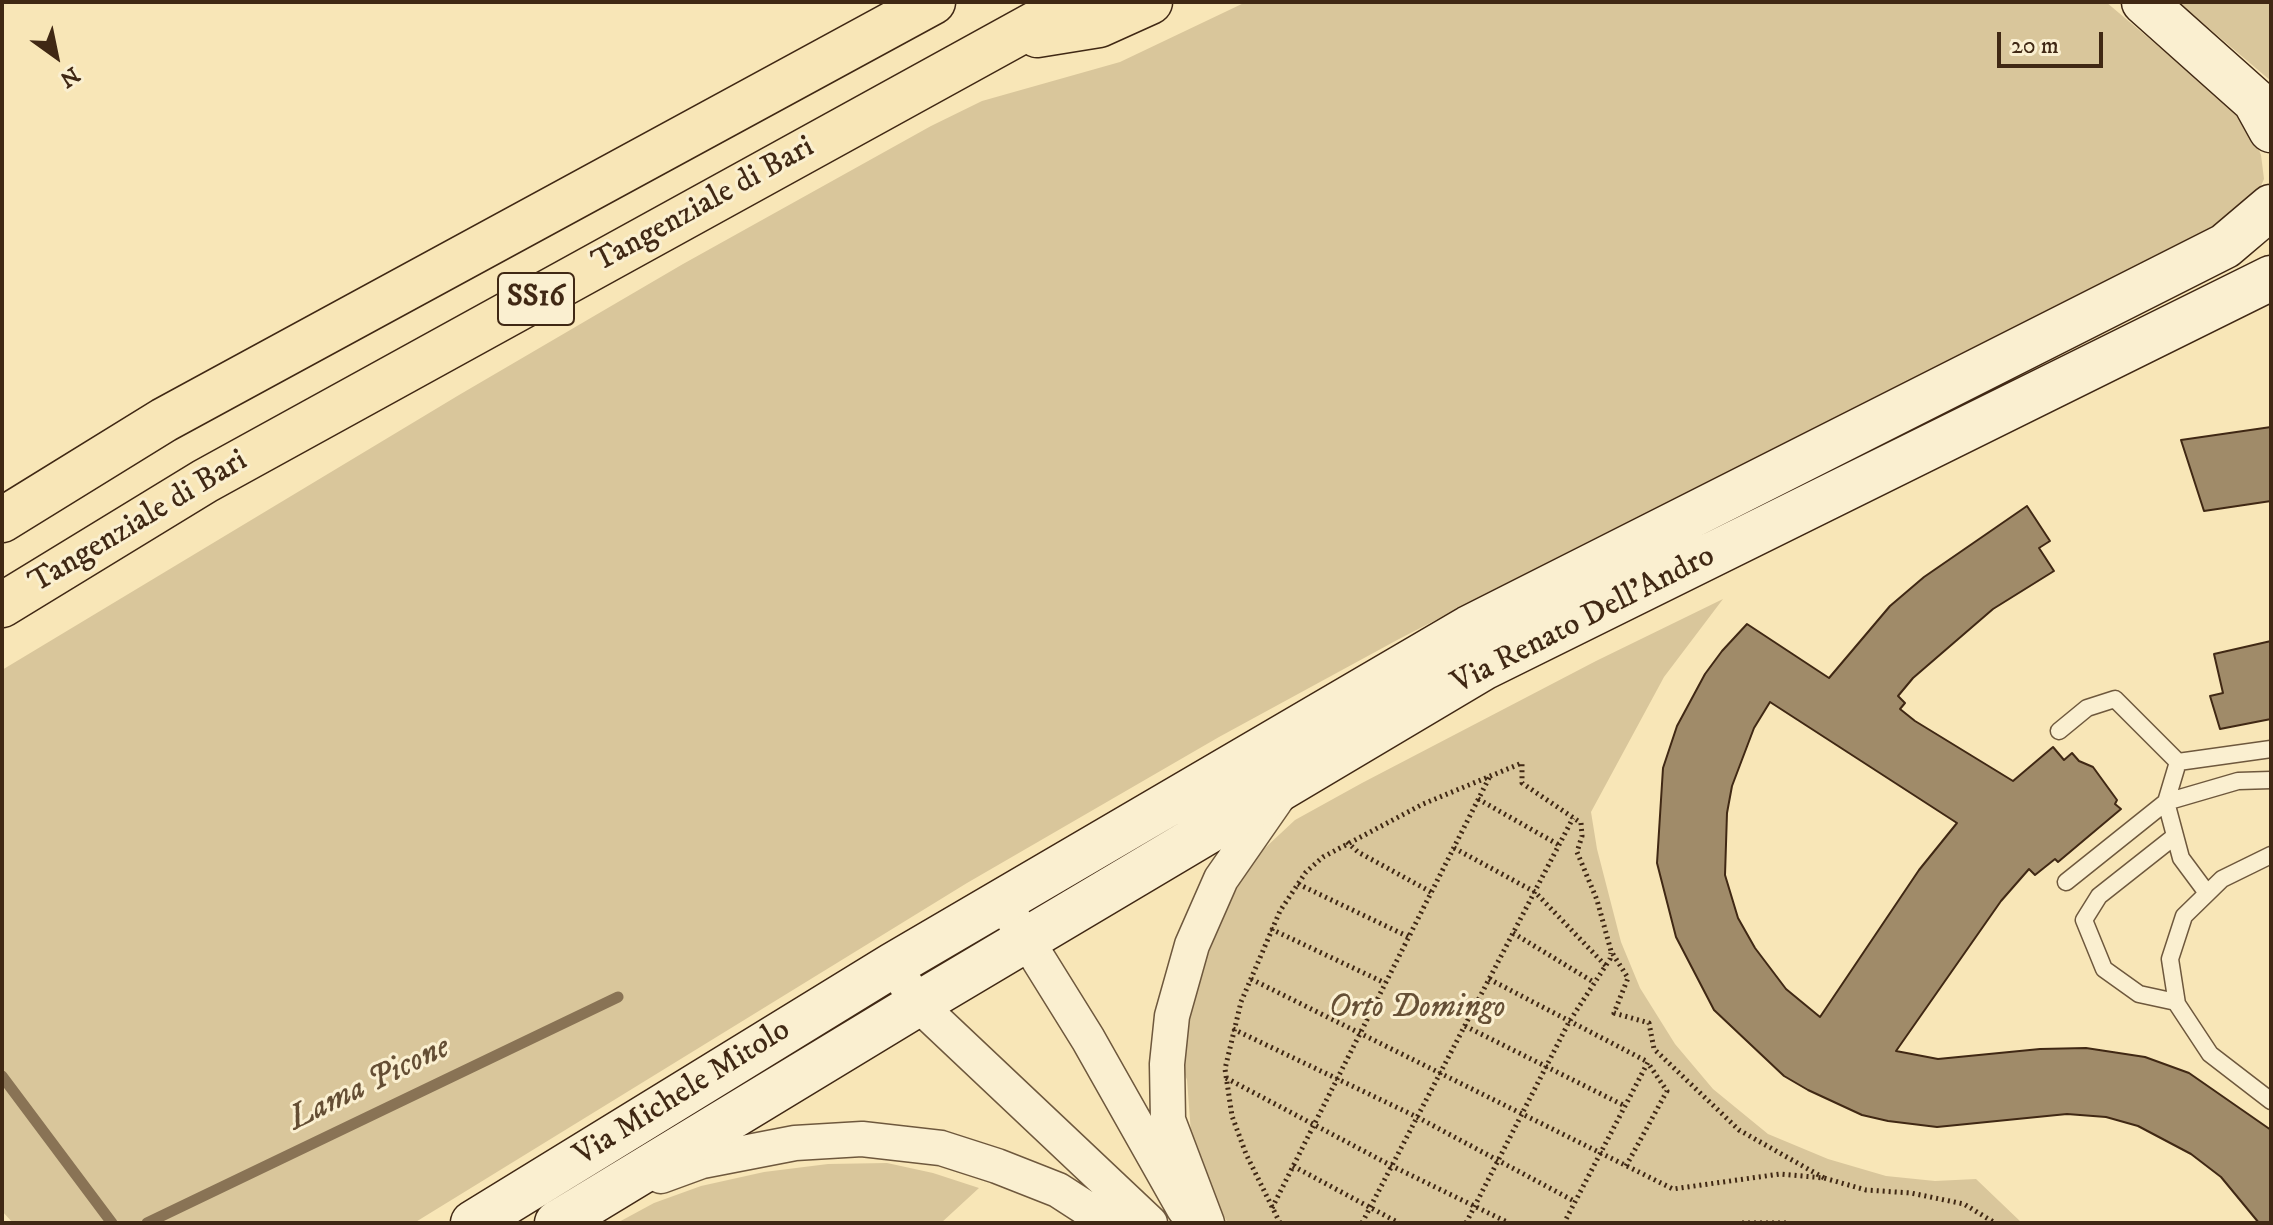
<!DOCTYPE html>
<style>
body{margin:0}
#map{position:relative;width:2273px;height:1225px;overflow:hidden;background:#f8e6b7;font-family:"IM FELL DW Pica",serif}
canvas{display:block}
.frame{position:absolute;inset:0;border:4px solid #402814;pointer-events:none}
.north{position:absolute;left:16px;top:16px;width:80px;height:80px;-webkit-text-stroke:6px #faefd0;paint-order:stroke;rotate:147deg;font-size:22px;font-weight:700;line-height:32px;text-align:center;color:#402814}
.north::after{content:'';display:block;margin:auto;width:28px;height:36px;background:#402814;clip-path:polygon(50% 0,100% 100%,50% 72%,0 100%)}
.scale{position:absolute;left:1997px;top:32px;width:106px;height:36px;box-sizing:border-box;border:4px solid #402814;border-top:0;padding-left:10px;font-size:24px;line-height:28px;white-space:nowrap;color:#402814;-webkit-text-stroke:6px #faefd0;paint-order:stroke}
</style>
<div id="map">
<canvas width="2273" height="1225"></canvas>
<div class="frame"></div>
<div class="north">N</div>
<div class="scale">20 m</div>
</div>
<script>
const g = document.querySelector('canvas').getContext('2d');
g.lineJoin = 'round';
function fillPath(path, color) { g.fillStyle = color; g.fill(path, 'evenodd'); }
const toPath = rows => new Path2D(rows.map(r => 'M' + r).join(''));
function trace(path, color, width, dash) { g.strokeStyle = color; g.lineWidth = width; g.lineCap = dash ? 'butt' : 'round'; g.setLineDash(dash || []); g.stroke(path); }
function drawText(font, color, halo, rows, align = 'center') {
  g.font = font + ' "IM FELL DW Pica",serif'; g.lineWidth = 6; g.setLineDash([]); g.textBaseline = 'middle'; g.strokeStyle = halo; g.fillStyle = color; for (const [text, x, y, turn = 0] of rows) {
    g.save(); g.translate(x, y); g.rotate((+turn || 0) * Math.PI / 180); g.textAlign = isNaN(turn) ? turn : align; if (halo) g.strokeText(text, 0, 0); g.fillText(text, 0, 0); g.restore();
  }
}
const green = toPath([
 [1246,2,2106,2,2229,106,2251,130,2261,155,2264,179,2253,203,2238,219,1589,541,1399,639,1219,737,967,883,414,1223,13,1223,2,1211,2,670,459,395,683,264,931,126,982,101,1120,62],
 [2178,2,2271,2,2271,81],
 [1723,599,1664,677,1591,812,1597,849,1621,942,1640,988,1675,1044,1713,1089,1768,1134,1828,1159,1886,1176,1935,1181,1976,1179,2022,1223,1228,1223,1213,1198,1191,1133,1187,1080,1181,1064,1187,1020,1200,975,1225,912,1251,861,1295,820,1362,783,1596,661],
 [887,1163,933,1173,979,1188,941,1223,617,1223,654,1203,701,1186,764,1172,828,1164]
]);
const stream = toPath([
 [2,1076,112,1223],
 [147,1223,618,997]
]);
const building = toPath([
 [2271,427,2271,501,2204,511,2181,440,2271,427],
 [2027,506,2050,541,2039,548,2054,571,1993,609,1913,678,1898,696,1905,703,1900,709,1915,721,2013,781,2053,747,2064,760,2072,753,2079,761,2093,767,2117,800,2115,804,2121,809,2058,862,2055,859,2035,875,2029,869,2001,901,1896,1051,1938,1059,2040,1049,2086,1048,2145,1057,2189,1073,2271,1130,2271,1223,2259,1223,2221,1177,2191,1154,2138,1126,2106,1117,2067,1114,1937,1127,1888,1121,1862,1115,1808,1090,1784,1076,1714,1010,1676,937,1657,863,1663,768,1677,726,1705,674,1722,651,1747,624,1829,678,1890,606,1924,577,2027,506],
 [1770,702,1957,823,1919,870,1820,1017,1786,989,1755,948,1738,918,1725,875,1727,813,1732,786,1754,728,1770,702],
 [2271,641,2271,719,2220,729,2210,696,2223,693,2214,654,2271,641]
]);
const path = toPath([
 [1478,799,1559,845],
 [1347,842,1358,852,1431,892],
 [1454,848,1535,892,1606,966],
 [1298,884,1409,937],
 [1271,929,1385,983],
 [1513,933,1595,983],
 [1251,979,1673,1189,1780,1174,1824,1178,1866,1190,1911,1193,1964,1204,1995,1223],
 [1489,979,1648,1062,1564,1223],
 [1465,1026,1625,1106],
 [1233,1029,1417,1117,1574,1201],
 [1226,1078,1392,1166,1509,1223],
 [1293,1166,1399,1223],
 [1626,1166,1667,1091,1648,1063],
 [1272,1208,1491,774],
 [1280,1223,1246,1154,1232,1116,1225,1069,1241,1002,1280,911,1306,872,1323,857,1423,804,1522,763,1522,783,1581,823,1582,836,1577,852,1597,900,1611,951,1628,978,1614,1013,1649,1023,1654,1049,1739,1130,1824,1178],
 [1362,1223,1573,818],
 [1466,1223,1569,1022,1610,959,1611,953],
 [1742,1223,1789,1223]
]);
const lane = toPath([
 [2059,731,2087,708,2115,699,2178,762],
 [2175,836,2099,896,2084,920,2104,969,2139,994,2176,1002],
 [2271,855,2222,879,2184,916,2170,959,2177,1004,2210,1054,2271,1101],
 [2066,882,2166,802,2238,781,2271,780],
 [2207,893,2181,858,2166,802,2178,762,2271,749]
]);
const street = toPath([
 [1014,920,1088,1039,1184,1209],
 [905,983,918,1004,1150,1223],
 [661,1176,702,1161,795,1143,862,1139,941,1148,997,1166,1058,1190,1109,1223],
 [1207,1223,1168,1120,1167,1064,1172,1016,1192,945,1221,879,1280,794]
]);
const secondary = toPath([
 [2144,2,2255,101,2271,130],
 [473,1223,893,965,1469,628,2225,246,2271,207],
 [557,1223,918,1004,1483,668,2271,278]
]);
const highway = toPath([
 [1037,35,1099,25,1150,2],
 [2,520,164,420,933,2],
 [2,605,205,481,1075,2]
]);
const shields = [
 [536,299,76]
];
const shieldNames = [
 ["SS16",536,299]
];
const streetNames = [
 ["Tangenziale di Bari",704,206,-29],
 ["Tangenziale di Bari",139,523,-31],
 ["Via Renato Dell'Andro",1584,621,-27],
 ["Via Michele Mitolo",683,1094,-32]
];
const parkNames = [
 ["Orto Domingo",1417,1009]
];
const waterNames = [
 ["Lama Picone",370,1085,-26]
];
fillPath(green, '#d9c69b');
trace(stream, '#897355', 11);
fillPath(building, '#a08b69');
trace(building, '#402814', 2);
trace(lane, '#6e583d', 19);
trace(street, '#6e583d', 37);
trace(secondary, '#402814', 47);
trace(highway, '#402814', 47);
trace(path, '#402814', 5, [2, 4]);
trace(lane, '#faefd0', 16);
trace(street, '#faefd0', 34);
trace(secondary, '#faefd0', 44);
trace(highway, '#f8e6b7', 44);
for (const [x, y, w] of shields) { const box = new Path2D(); box.roundRect(x - w / 2, y - 26, w, 52, 6); g.fillStyle = '#faefd0'; g.fill(box); trace(box, '#402814', 2); }
drawText('bold 30px', '#402814', null, shieldNames);
drawText('32px', '#402814', '#faefd0', streetNames);
drawText('italic 32px', '#665036', '#faefd0', parkNames);
drawText('italic 34px', '#644e34', '#faefd0', waterNames);
</script>
